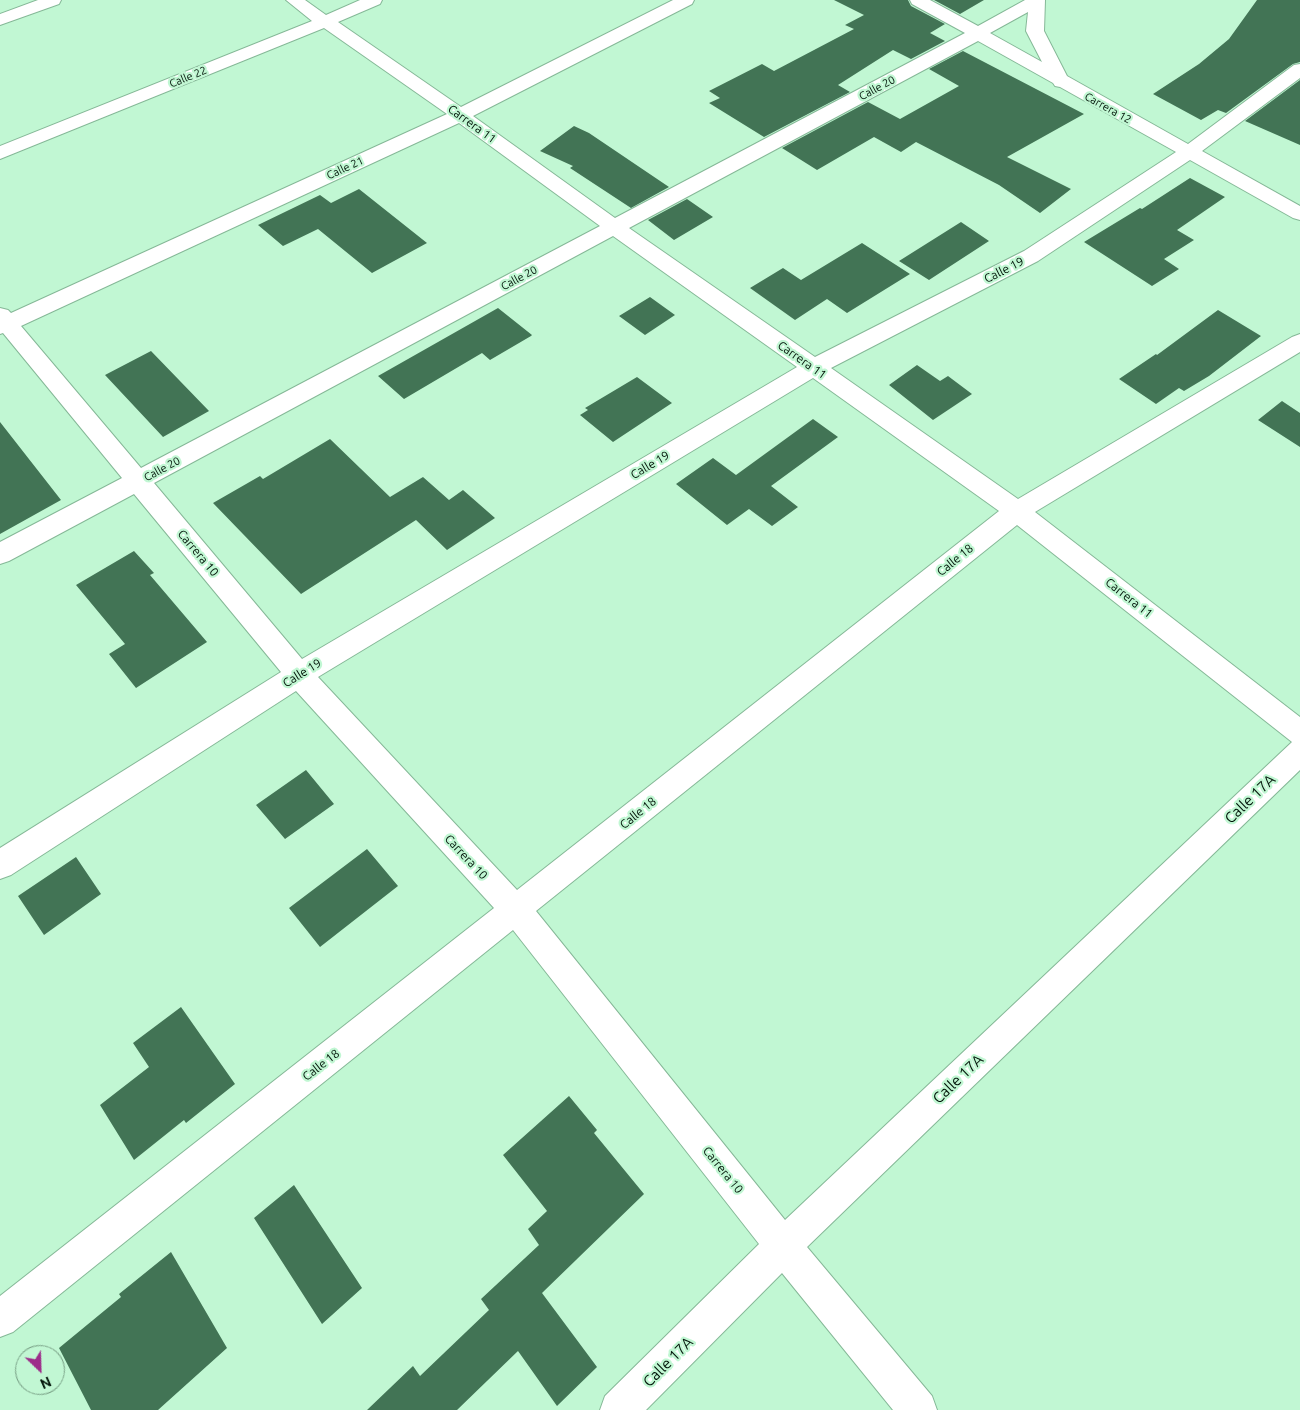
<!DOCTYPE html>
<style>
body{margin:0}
#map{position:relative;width:1300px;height:1410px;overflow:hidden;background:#c1f7d3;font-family:Ubuntu,sans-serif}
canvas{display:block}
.north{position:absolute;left:15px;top:1345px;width:50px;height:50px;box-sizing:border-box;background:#c1f7d3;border:1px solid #759c82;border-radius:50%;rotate:156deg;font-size:14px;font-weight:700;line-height:20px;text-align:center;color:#021409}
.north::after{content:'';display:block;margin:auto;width:18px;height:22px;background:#9d2c8a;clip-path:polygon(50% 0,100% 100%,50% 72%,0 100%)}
</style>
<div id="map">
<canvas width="1300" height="1410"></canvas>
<div class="north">N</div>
</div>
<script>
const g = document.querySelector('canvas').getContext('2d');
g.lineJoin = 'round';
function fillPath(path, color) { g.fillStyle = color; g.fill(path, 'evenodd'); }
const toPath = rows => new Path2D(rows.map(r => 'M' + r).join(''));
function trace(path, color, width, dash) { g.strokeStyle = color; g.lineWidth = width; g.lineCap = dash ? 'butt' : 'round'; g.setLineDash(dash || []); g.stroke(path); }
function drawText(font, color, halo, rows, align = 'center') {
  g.font = font + ' Ubuntu,sans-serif'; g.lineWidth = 4.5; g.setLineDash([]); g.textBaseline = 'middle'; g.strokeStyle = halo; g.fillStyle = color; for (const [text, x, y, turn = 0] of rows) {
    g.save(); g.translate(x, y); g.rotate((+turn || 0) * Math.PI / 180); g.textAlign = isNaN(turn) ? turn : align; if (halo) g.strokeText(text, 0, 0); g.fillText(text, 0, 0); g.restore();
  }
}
const building = toPath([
 [834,0,908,0,911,6,945,24,930,33,945,41,911,59,893,50,838,85,850,92,764,137,709,103,720,98,709,91,762,64,774,71,854,29,845,25,864,15],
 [934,0,984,0,960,14],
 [1257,0,1300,0,1300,62,1293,64,1226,113,1218,110,1201,120,1153,94,1199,64,1229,39],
 [963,51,1084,114,1007,157,1071,189,1040,213,999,185,916,142,901,152,874,137,817,170,782,148,868,102,900,119,959,86,929,69],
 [1300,80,1300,145,1245,121],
 [574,126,589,133,669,187,631,208,570,168,573,166,540,151],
 [1190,178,1225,197,1177,230,1194,240,1164,259,1179,269,1152,286,1084,242,1140,208,1142,209],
 [359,189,427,243,372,273,318,229,283,246,258,225,320,195,331,203],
 [687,199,713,217,674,240,648,220],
 [961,222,989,241,929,280,899,261],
 [862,243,910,274,847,313,827,299,795,320,750,288,783,268,801,280],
 [650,297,675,315,645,335,619,316],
 [498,308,532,335,531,336,490,360,482,353,404,399,378,376],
 [1218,310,1261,336,1209,376,1184,391,1179,388,1156,404,1119,379,1156,354,1157,355],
 [151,351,209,411,163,437,105,375],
 [917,365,940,381,948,376,972,394,933,420,889,385],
 [637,377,672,403,613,442,580,415,588,410,585,408],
 [1282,401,1300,413,1300,447,1258,420],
 [813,419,838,437,771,486,798,507,772,526,749,509,727,525,676,484,713,458,736,475],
 [0,422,61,500,0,534],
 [330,439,390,497,423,477,449,500,463,490,495,518,447,550,416,520,301,594,213,503,260,476,263,479],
 [134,551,154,573,150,575,207,642,136,688,109,654,125,644,76,585],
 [306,770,334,804,285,839,256,805],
 [367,849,398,886,320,947,289,908],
 [76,857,101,894,44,935,18,896],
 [181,1007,235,1084,186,1123,184,1120,134,1160,100,1105,149,1067,133,1043],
 [569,1096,597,1130,594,1133,644,1194,542,1293,597,1367,557,1406,518,1351,457,1410,367,1410,413,1366,420,1376,489,1310,481,1299,539,1245,528,1229,547,1211,503,1155],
 [294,1185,362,1288,322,1324,254,1218],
 [171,1252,227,1348,158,1410,91,1410,59,1348,121,1297,119,1294]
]);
const street = toPath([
 [38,0,61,0,59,4,0,25,0,14,38,0],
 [286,0,305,0,326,15,360,0,382,0,380,4,338,22,461,107,673,0,694,0,692,4,473,116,615,218,965,33,912,4,910,0,930,0,978,26,1025,0,1045,0,1044,31,1067,76,1188,144,1294,65,1300,64,1300,78,1202,151,1300,206,1300,220,1293,218,1190,160,1038,261,831,368,1018,499,1292,337,1300,334,1300,352,1035,512,1300,717,1300,770,807,1247,932,1396,937,1410,893,1410,782,1273,646,1410,600,1410,605,1396,759,1244,513,930,13,1332,0,1337,0,1296,494,908,296,691,11,875,0,879,0,848,281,672,134,494,9,561,0,564,0,542,122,478,3,333,0,334,0,308,8,310,11,313,447,114,324,28,0,159,0,146,312,21,286,0],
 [1028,12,1026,31,1042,62,990,33,1028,12],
 [978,41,1053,83,1055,86,1060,87,1176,152,1024,251,815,357,629,228,978,41],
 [459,123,600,226,141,468,21,326,459,123],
 [613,236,797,367,302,659,154,483,613,236],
 [813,378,999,511,517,890,318,677,813,378],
 [1017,525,1292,742,785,1220,536,911,1017,525]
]);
const farStreetnames = [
 ["Calle 22",188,77,-22],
 ["Calle 20",877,88,-28],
 ["Carrera 12",1108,108,29],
 ["Calle 21",345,168,-25],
 ["Calle 20",519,278,-28],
 ["Calle 20",162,469,-28]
];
const streetNames = [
 ["Carrera 11",472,124,36],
 ["Calle 19",1004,270,-27],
 ["Carrera 11",802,360,35],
 ["Calle 19",650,465,-31],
 ["Carrera 10",198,553,50],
 ["Calle 18",955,560,-39],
 ["Carrera 11",1129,598,38],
 ["Calle 19",302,673,-32],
 ["Calle 18",638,813,-39],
 ["Carrera 10",466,857,47],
 ["Calle 18",321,1065,-38],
 ["Carrera 10",723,1170,51]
];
const nearStreetnames = [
 ["Calle 17A",1250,799,-44],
 ["Calle 17A",958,1079,-44],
 ["Calle 17A",668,1362,-45]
];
fillPath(building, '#427455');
trace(street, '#85b897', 2);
fillPath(street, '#fff');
drawText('11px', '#021409', '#c1f7d3', farStreetnames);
drawText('12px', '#021409', '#c1f7d3', streetNames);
drawText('15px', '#021409', '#c1f7d3', nearStreetnames);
</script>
